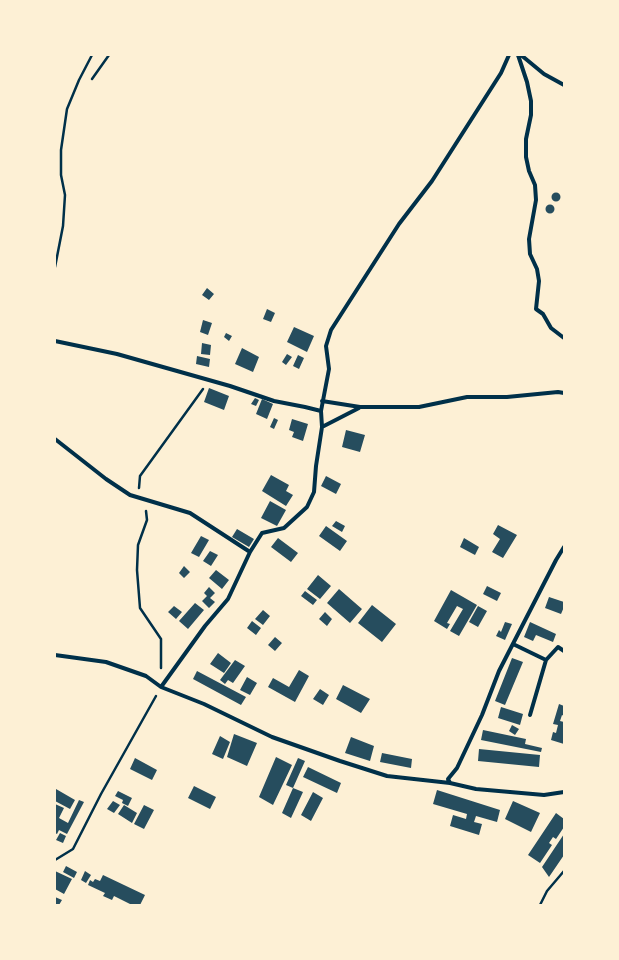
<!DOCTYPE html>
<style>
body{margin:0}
#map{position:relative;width:619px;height:960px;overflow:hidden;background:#fdf0d5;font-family:"Asap Condensed",sans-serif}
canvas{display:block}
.frame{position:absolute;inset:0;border:56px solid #fdf0d5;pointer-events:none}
</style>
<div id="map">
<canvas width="619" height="960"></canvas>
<div class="frame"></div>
</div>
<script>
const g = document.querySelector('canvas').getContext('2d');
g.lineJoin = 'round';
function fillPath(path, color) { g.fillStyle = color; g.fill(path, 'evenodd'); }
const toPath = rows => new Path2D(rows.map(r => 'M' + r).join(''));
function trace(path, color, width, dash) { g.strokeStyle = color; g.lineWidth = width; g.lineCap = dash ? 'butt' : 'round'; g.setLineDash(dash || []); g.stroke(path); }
const building = toPath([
 '551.5 197a4.5 4.5 0 1 1 9 0a4.5 4.5 0 1 1-9 0Z',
 '545.5 209a4.5 4.5 0 1 1 9 0a4.5 4.5 0 1 1-9 0Z',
 [207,288,214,294,209,300,202,295],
 [267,309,275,313,271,322,263,319],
 [203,320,212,323,208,335,200,332],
 [294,327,314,336,307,352,287,342],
 [226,333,232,336,229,341,224,337],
 [202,343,211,345,210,355,201,354],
 [242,348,259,357,253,372,235,364],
 [287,354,292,357,286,365,282,362],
 [298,355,304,358,299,369,293,366],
 [197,356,210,359,209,367,196,364],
 [209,388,229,396,224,410,204,402],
 [255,398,259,400,256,406,251,404],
 [262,399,273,404,267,419,256,414],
 [274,418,278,420,274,429,270,427],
 [292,419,308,424,303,441,292,437,294,432,289,430],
 [346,430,365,435,360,452,342,447],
 [271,475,289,485,286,491,293,495,286,506,262,491],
 [326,476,341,484,336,494,321,486],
 [270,501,286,510,277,526,261,518],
 [336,521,345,526,342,532,332,526],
 [498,525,517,535,503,558,492,552,500,539,493,534],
 [326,526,347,541,340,551,319,536],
 [237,529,254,539,249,547,232,537],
 [201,536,209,540,199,557,191,553],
 [278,538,298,553,291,562,271,547],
 [464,538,479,547,475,555,460,547],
 [210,551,218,555,211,566,203,561],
 [184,566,190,572,184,578,179,573],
 [216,570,229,580,222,589,209,578],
 [318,575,331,586,320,599,307,589],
 [487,586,501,593,497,601,483,594],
 [209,587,215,593,210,598,215,602,209,608,202,601,207,596,204,593],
 [339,589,362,609,350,623,327,603],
 [451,590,477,605,459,636,450,631,463,609,457,606,447,623,450,624,447,629,434,621],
 [305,591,317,600,313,605,301,596],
 [549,597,564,602,564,607,561,614,545,608],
 [195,603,204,610,188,629,179,621],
 [372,605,396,624,382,642,358,623],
 [174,606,182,612,176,619,168,612],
 [478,606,487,611,478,627,469,622],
 [263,610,270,616,263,625,255,619],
 [325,612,332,619,327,626,319,619],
 [252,621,261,628,256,635,247,628],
 [505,622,512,624,505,640,496,636,499,630,501,632],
 [530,622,556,634,553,642,536,635,533,641,524,637],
 [275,637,282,643,275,651,268,645],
 [218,653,231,663,224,673,210,664],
 [512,658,523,662,505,705,495,701],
 [235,660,245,666,233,683,228,680,225,684,220,680],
 [299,670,309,676,295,702,268,687,273,678,289,687],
 [197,671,246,697,241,705,193,679],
 [247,677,257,683,250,695,240,690],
 [343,685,370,699,361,713,336,699],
 [320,689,329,695,323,705,313,699],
 [559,704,564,706,564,716,562,715,560,721,564,722,564,744,551,740,553,732,556,733,558,725,553,724],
 [501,707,523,714,520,725,498,718],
 [512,725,519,729,515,735,509,731],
 [483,730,526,739,525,744,542,748,541,752,481,740],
 [234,734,257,743,247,766,227,757],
 [220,736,230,742,223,759,212,754],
 [351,737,374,746,370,761,345,753],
 [479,749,540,755,539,767,478,761],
 [382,753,412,759,411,768,380,762],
 [276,757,292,765,273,805,259,797],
 [135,758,157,770,152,780,130,769],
 [298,758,305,761,293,788,286,785],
 [308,767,341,783,337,793,303,777],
 [194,786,216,797,210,809,188,798],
 [293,788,303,792,291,818,282,813],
 [56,789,75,800,70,809,55,801],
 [437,790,500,810,497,822,476,816,474,822,482,824,479,835,450,826,453,815,466,819,467,814,433,804],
 [118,791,132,798,128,806,122,803,123,800,115,796],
 [313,792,323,798,311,821,301,815],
 [79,800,84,802,67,834,59,830,57,834,55,833,55,804,64,808,59,818,68,823],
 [113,801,120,805,114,813,107,809],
 [513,801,540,813,531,832,505,819],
 [124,805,137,813,132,823,118,814],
 [144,805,154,810,144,829,134,824],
 [556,813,564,819,564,827,556,839,553,837,549,843,552,845,540,863,528,855],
 [60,833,66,836,63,843,56,840],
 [564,834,564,855,549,877,542,867],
 [66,866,77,872,74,878,63,872],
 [55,871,72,879,64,894,55,889],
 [85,871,91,875,86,883,81,880],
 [103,875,145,895,140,905,132,905,114,896,112,900,103,896,105,893,88,885,90,880,93,882,95,879,100,881],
 [55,897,62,900,59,905,55,905]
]);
const path = toPath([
 [92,79,109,55],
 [55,267,63,226,65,195,61,175,61,150,67,109,79,80,92,55],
 [139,488,140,476,203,389],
 [146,511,147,520,138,545,137,570,140,608,161,639,161,668],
 [55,860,73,849,101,794,156,696],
 [540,905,547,891,564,871]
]);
const minor = toPath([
 [518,55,527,82,531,101,531,115,526,139,526,157,529,171,535,185,536,200,529,239,530,254,537,269,539,281,536,309,543,314,551,328,564,338],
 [521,55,544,74,564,85],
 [55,341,117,354,230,386,274,401,305,407,321,411],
 [322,401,360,407,419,407,467,397,507,397,558,392,564,393],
 [322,427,359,408],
 [55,439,106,479,130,495,190,513,250,552],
 [513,644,546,660,558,647,564,651],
 [55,655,106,662,146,676,161,687,204,704,272,737,340,761,387,776,450,783,476,789,544,795,564,792],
 [161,687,205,626,228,599,250,552,262,533,284,528,307,507,314,492,316,466,322,427,321,411,329,369,326,346,331,330,399,224,432,181,501,73,509,55],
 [530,715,546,660],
 [450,783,448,779,457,768,482,715,499,671,556,560,564,547]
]);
fillPath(building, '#264d5e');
trace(path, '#003049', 2.5);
trace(minor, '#003049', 4);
</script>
